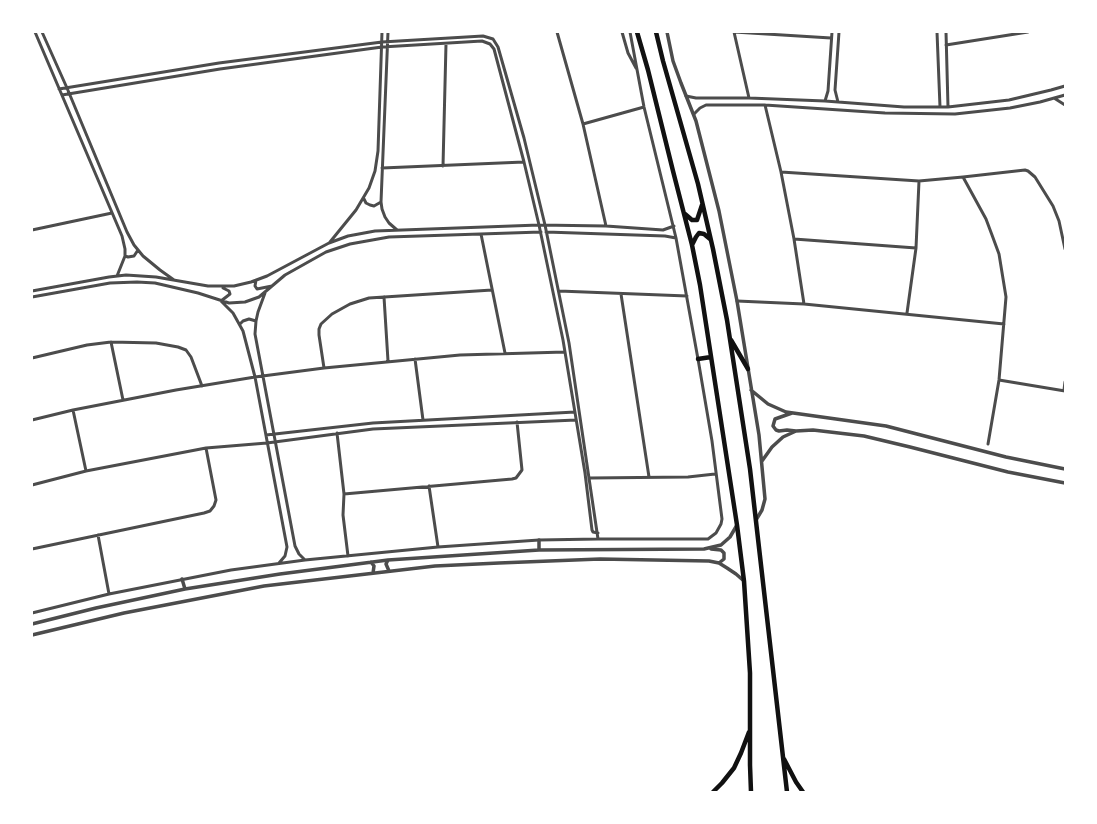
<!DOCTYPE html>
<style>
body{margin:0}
#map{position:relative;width:1097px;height:824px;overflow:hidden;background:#fff;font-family:Inter,sans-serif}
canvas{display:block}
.frame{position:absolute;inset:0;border:33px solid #fff;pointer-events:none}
</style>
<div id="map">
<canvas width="1097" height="824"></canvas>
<div class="frame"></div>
</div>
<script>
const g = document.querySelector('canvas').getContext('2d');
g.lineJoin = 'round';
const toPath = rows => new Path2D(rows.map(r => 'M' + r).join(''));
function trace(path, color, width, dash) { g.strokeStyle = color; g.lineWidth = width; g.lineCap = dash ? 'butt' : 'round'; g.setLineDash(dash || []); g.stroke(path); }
const minor = toPath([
 [35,32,122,236,125,249,125,256,117,276],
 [42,32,67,88,127,232,134,245,143,256,160,270,174,280],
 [388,32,381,202,382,209,385,217,389,223,397,230],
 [557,32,583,124,606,226],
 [622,32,628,53,636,68],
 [734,32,831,38],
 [734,32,749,98],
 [937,32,940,107],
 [946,32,948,107],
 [946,45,1028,32],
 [59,89,219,63,382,42,483,36,493,39,498,47,524,138,545,225,569,343,598,539],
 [62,95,220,69,382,47,482,41,490,44,494,49,524,162,539,225,563,340,585,473,592,530,593,532,598,533],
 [686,96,696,98,749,98,825,101,904,107,948,107,1009,100,1051,90,1065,86],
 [1054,98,1065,105],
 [825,101,828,91,832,32],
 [838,102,835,90,839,32],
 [765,105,781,172,794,239,804,304],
 [694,114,700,108,706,105,765,105,885,113,955,114,1010,108,1040,102,1065,95],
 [583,124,644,107],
 [443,166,446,44],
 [382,168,524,162],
 [781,172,919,181,963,177,1025,170,1028,171,1035,177,1053,206,1059,221,1065,249],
 [963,177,986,219,992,235,999,254,1006,297,999,380,988,444],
 [364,199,366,203,370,205,374,206,381,202],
 [32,230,112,213],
 [546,232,665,236,676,238],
 [481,234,505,353],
 [794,239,916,248],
 [330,242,356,210,369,188,375,171,378,151,382,32],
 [125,256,128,257,134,256,138,250],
 [256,280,255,286,257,289,272,286],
 [223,288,229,291,230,294,221,301,233,313,243,331,255,377,287,547,285,556,279,563],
 [32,291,109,277,126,275,156,277,208,286,234,286,251,282,267,276,329,243,348,236,375,231,539,225,606,226,663,230,674,226],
 [559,291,687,296],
 [265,293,258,312,256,321,255,334,295,546,299,554,305,560],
 [621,294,649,477],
 [32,297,110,283,137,282,155,283,198,293,229,303,245,302,259,297,285,275,326,252,350,244,389,237,541,232],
 [384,297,388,361],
 [737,301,804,304,1004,324],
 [907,313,916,248,919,181],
 [240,324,243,321,249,319,256,321],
 [111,342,123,400],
 [32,358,87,345,111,342,156,343,178,347,186,350,191,357,202,386],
 [415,359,423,420],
 [324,368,319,335,319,329,321,324,332,314,350,304,369,298,492,290],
 [999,380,1065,391],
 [1064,390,1065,382],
 [73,410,86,471],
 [32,420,73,410,176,390,255,377,324,368,460,355,565,352],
 [337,433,344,494,343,515,348,556],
 [266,435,373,423,575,412],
 [590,478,688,477,715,474],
 [32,485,86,471,206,448,267,443,373,429,576,420],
 [429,486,438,547],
 [344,494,512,479,516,478,522,470,517,422],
 [98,535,109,594],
 [32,549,204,513,210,511,214,506,216,500,206,448],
 [32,613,109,594,231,570,305,560,438,547,539,540,598,539,708,539,716,533,721,524,722,519,712,441,698,359,676,238,644,107,630,32]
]);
const tertiary = toPath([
 [667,32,673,61,681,83,696,121,719,211,737,301,759,435,765,499,762,510,756,520],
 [751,390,768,404,786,412,886,426,1006,457,1065,469],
 [792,413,775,419,773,426,776,430,779,431,787,430,796,431],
 [762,461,772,447,783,437,796,431,813,430,864,436,910,447,1008,472,1065,483],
 [539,540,539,550],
 [711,549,721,550,724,553,724,559,719,563],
 [388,560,386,564,389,571],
 [371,562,374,566,373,573],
 [182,579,185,589],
 [32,624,96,608,185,589,280,574,388,560,539,550,704,549,721,545,730,537,737,525],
 [32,635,124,613,264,586,435,566,499,563,600,559,709,561,719,563,727,568,736,574,744,581]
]);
const primary = toPath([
 [637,32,648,70,673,171,692,245,700,285,737,525,744,581,750,673,750,765,751,792],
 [656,32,663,61,698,184,713,249,727,320,750,469,787,792],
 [685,214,692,220,697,220,702,205],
 [692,245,696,237,699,233,704,234,710,239],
 [731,340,748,369],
 [698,359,711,357],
 [784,759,796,782,803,792],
 [713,792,722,783,734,768,741,753,749,732]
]);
trace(minor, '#4c4c4c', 3);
trace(tertiary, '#4c4c4c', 3.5);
trace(primary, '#111', 4.5);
</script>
